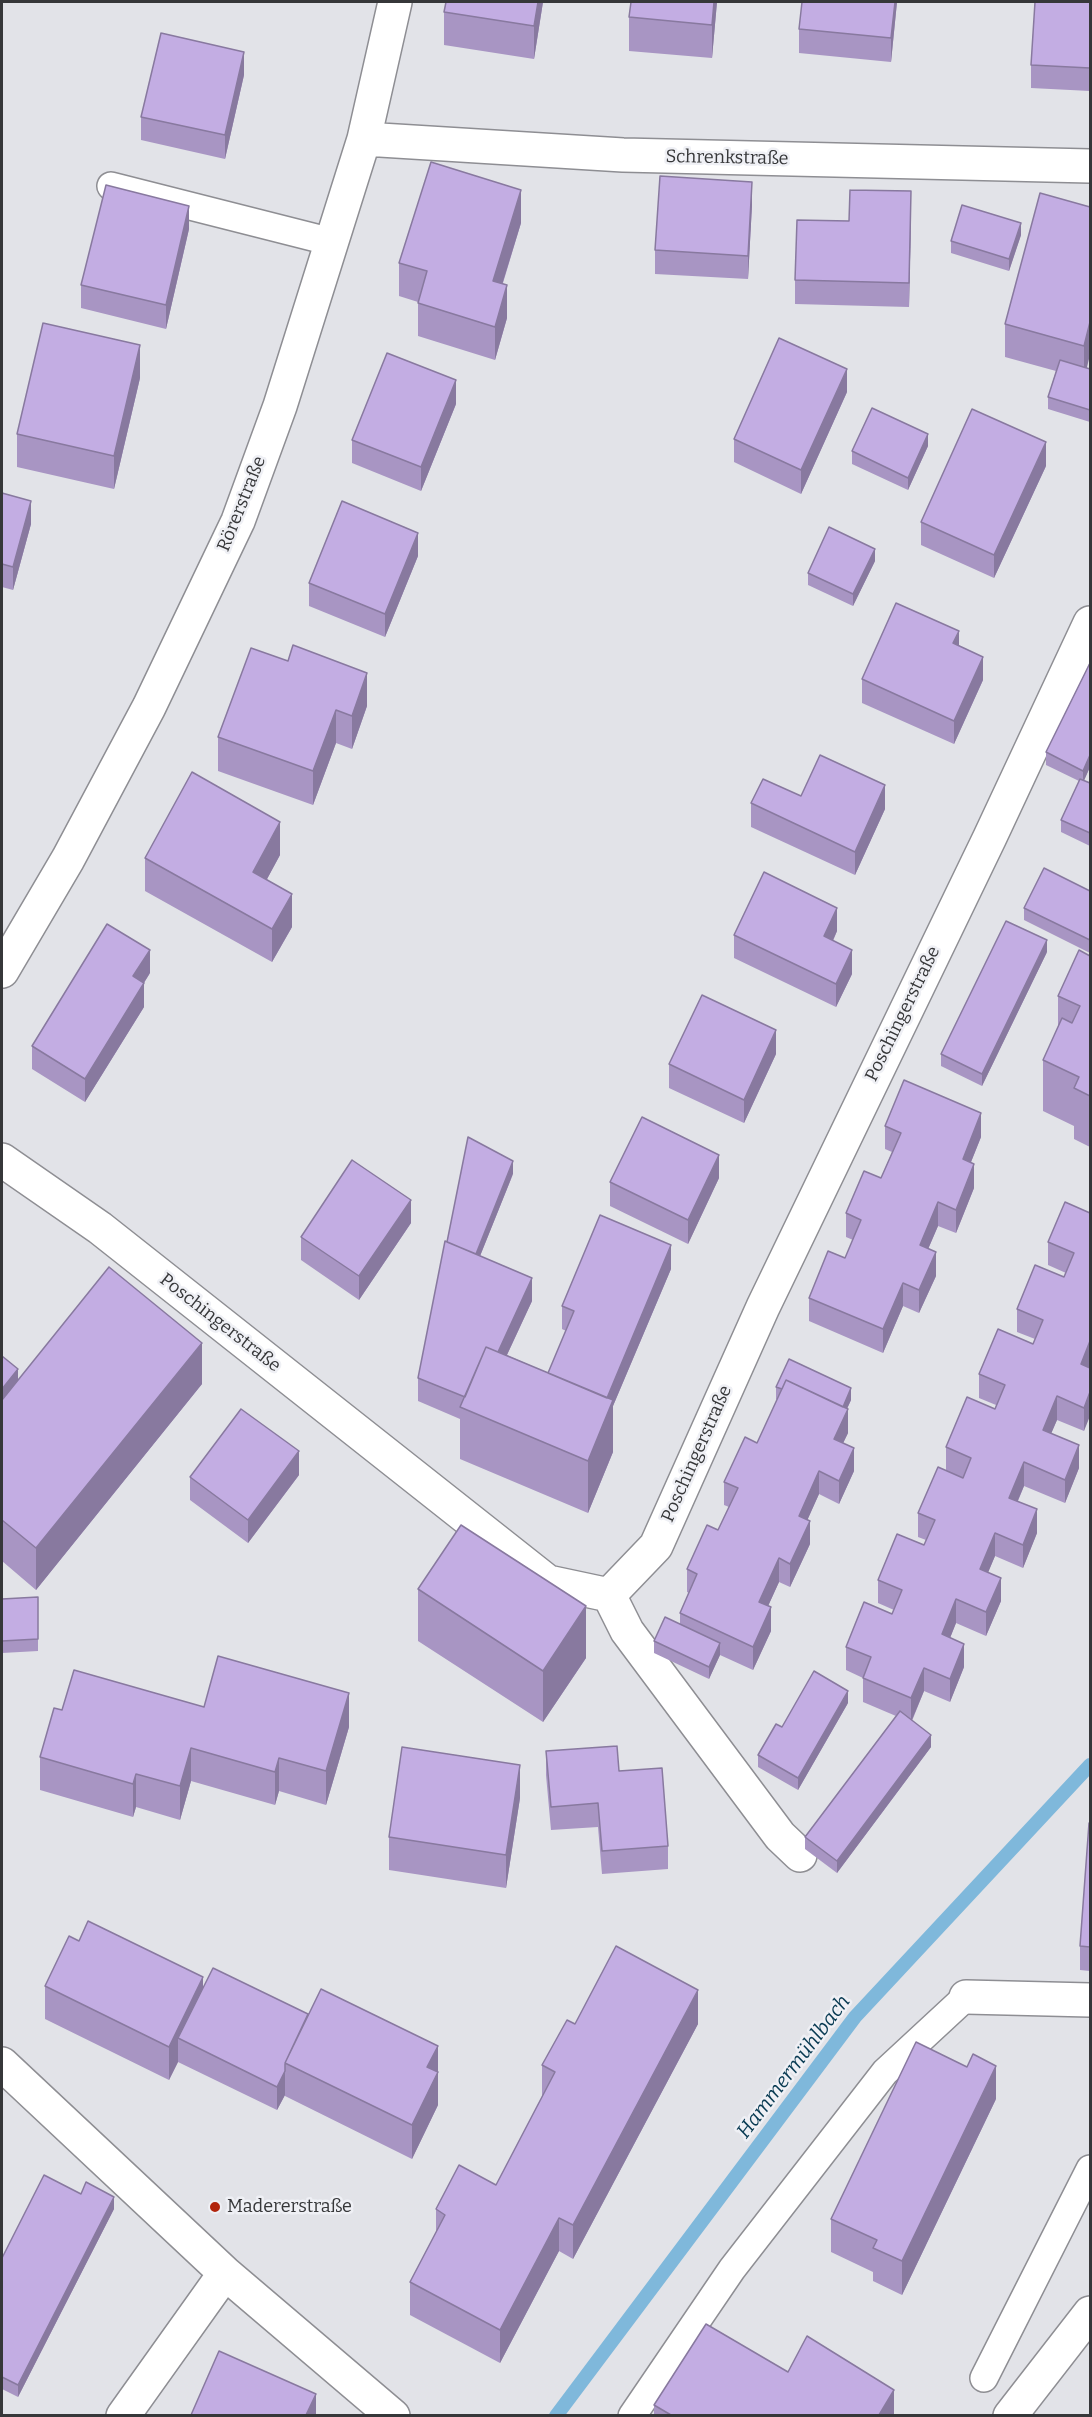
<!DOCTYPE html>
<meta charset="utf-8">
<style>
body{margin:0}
#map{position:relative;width:1092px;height:2417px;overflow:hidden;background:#e2e3e8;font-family:Bitter,serif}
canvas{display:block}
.frame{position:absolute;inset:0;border:3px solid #363739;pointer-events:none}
</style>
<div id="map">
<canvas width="1092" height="2417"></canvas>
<div class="frame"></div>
</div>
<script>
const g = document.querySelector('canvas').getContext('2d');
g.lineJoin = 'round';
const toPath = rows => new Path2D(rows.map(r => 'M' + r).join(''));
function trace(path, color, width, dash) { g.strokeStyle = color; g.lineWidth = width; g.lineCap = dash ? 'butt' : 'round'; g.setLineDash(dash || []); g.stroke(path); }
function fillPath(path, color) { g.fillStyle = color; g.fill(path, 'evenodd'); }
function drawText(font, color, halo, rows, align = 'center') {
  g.font = font + ' Bitter,serif'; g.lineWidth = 5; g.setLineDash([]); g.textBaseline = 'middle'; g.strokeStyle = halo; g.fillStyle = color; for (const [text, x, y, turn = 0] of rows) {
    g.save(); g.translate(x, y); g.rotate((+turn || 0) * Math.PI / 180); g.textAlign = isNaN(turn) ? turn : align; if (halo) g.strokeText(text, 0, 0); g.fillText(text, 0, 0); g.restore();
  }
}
const stream = toPath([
 [556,2416,855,2017,1090,1765]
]);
const service = toPath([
 [111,186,332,242],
 [984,2378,1090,2169],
 [632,2416,732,2269,885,2072,966,1997]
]);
const minor = toPath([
 [364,139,623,155,1090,166],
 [2,971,68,859,149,707,238,521,280,406,364,139,395,2],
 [2,1160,100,1228,548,1582,609,1595],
 [609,1595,656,1546,763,1307,990,837,1090,623],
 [609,1595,627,1631,780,1836,800,1855],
 [966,1997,1090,2000],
 [2,2064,225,2273,393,2416],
 [123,2416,225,2273],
 [1010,2416,1090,2313]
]);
const wall = toPath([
 [446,2,543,2,534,59,444,45,444,12],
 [717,2,712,58,629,51,629,17],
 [897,2,891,62,799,53,799,29],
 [1090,2,1090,91,1031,88,1031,65],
 [244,75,225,159,141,140,141,117],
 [752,205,748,279,655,274,655,250],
 [1090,207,1087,368,1090,369,1090,422,1048,409,1048,397,1056,371,1005,357,1005,324],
 [911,215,909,307,795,304,795,280,849,221],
 [521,223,503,283,507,318,495,360,418,336,418,302,399,296,399,263],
 [189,229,166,329,81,308,81,285],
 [1021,235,1009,271,951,253,951,241],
 [140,378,114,489,17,467,17,434],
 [847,392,801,494,734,462,734,439],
 [456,404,421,491,352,463,352,440],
 [928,446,908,490,852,464,852,451],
 [1046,466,994,578,921,545,921,522],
 [2,493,31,524,13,590,2,587],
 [418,556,385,637,309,606,309,583],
 [875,561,853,606,808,585,808,573],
 [959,646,983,680,954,744,862,703,862,679],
 [288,661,367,706,352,749,336,743,313,805,218,771,218,737],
 [1090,663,1090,767,1084,780,1090,783,1090,846,1061,832,1061,820,1079,781,1046,765,1046,752],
 [801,796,885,809,855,875,751,827,751,803],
 [280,855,267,879,292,927,272,962,145,891,145,858],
 [1090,891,1090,953,1024,920,1024,908],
 [837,931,833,941,852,974,836,1007,734,958,734,935],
 [1047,952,982,1086,941,1066,941,1054],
 [1090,956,1090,1147,1074,1139,1074,1126,1043,1111,1043,1060,1058,1027,1058,996],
 [150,973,144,983,144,1007,85,1102,32,1069,32,1046],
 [776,1054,744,1123,669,1088,669,1064],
 [885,1126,981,1137,971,1162,974,1188,956,1233,938,1226,928,1249,936,1276,919,1313,903,1306,883,1353,809,1321,809,1298,845,1258,853,1240,846,1237,846,1213,881,1178,892,1152,885,1149],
 [513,1174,480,1256,532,1301,507,1355,548,1373,566,1331,562,1329,562,1306,671,1269,613,1406,613,1452,588,1513,460,1459,460,1419,418,1401,418,1378],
 [719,1178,688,1244,610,1206,610,1182],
 [1090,1213,1090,1365,1084,1431,1057,1420,1051,1433,1079,1468,1065,1503,1024,1486,1018,1501,1037,1533,1023,1568,995,1556,988,1572,1001,1601,986,1636,956,1623,950,1638,964,1667,950,1702,924,1691,912,1721,931,1747,837,1873,805,1849,805,1837,896,1716,863,1702,863,1678,846,1670,846,1647,892,1614,894,1610,878,1603,878,1580,924,1545,926,1540,918,1537,918,1513,946,1471,946,1447,995,1409,996,1405,979,1398,979,1374,1033,1344,1035,1339,1017,1332,1017,1309,1064,1277,1066,1273,1048,1265,1048,1242],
 [411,1223,359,1300,301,1260,301,1237],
 [2,1357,18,1380,202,1384,36,1590,2,1561],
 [776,1387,851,1400,847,1409,848,1433,843,1443,854,1471,839,1504,819,1494,807,1520,810,1544,790,1587,779,1582,768,1606,771,1631,753,1670,720,1655,709,1679,654,1653,654,1641,680,1624,680,1613,689,1593,687,1592,687,1569,718,1530,729,1507,724,1505,724,1482,757,1443,777,1400,776,1399],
 [299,1475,248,1543,190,1500,190,1477],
 [418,1589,586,1658,543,1722,418,1641],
 [38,1597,38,1651,2,1653,2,1599],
 [848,1703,798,1790,758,1767,758,1755],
 [204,1707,349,1727,326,1805,279,1791,275,1805,191,1781,180,1820,136,1807,133,1817,40,1790,40,1757,62,1710],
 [546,1751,619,1771,668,1846,668,1869,602,1874,598,1827,551,1830,546,1775],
 [520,1798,506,1888,389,1870,389,1837],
 [1090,1823,1090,1971,1080,1970,1080,1946],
 [79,1941,203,1987,438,2046,438,2105,412,2159,285,2096,285,2095,277,2110,178,2062,169,2080,45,2019,45,1986],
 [575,2024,698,2024,573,2259,559,2251,500,2363,410,2315,410,2282,436,2232,436,2209,496,2185,542,2098,542,2065],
 [996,2099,902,2295,873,2281,873,2272,831,2252,831,2219],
 [81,2194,114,2209,18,2397,2,2389,2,2258],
 [788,2372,894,2415,654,2415,654,2405]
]);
const shadedWall = toPath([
 [538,2,543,2,534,59,534,26],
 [714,2,717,2,712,58,712,25],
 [895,2,897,2,891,62,891,38],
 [244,52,244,75,225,159,225,135],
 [752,182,752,205,748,279,748,256],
 [521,190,521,223,493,314,493,281],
 [911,191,911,215,909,307,909,283],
 [189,206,189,229,166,329,166,305],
 [1021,223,1021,235,1009,271,1009,259],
 [507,285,507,318,495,360,495,327],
 [1090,322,1090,355,1084,379,1084,346],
 [140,345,140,378,114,489,114,456],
 [847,369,847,392,801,494,801,470],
 [456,380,456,404,421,491,421,467],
 [928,434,928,446,908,490,908,478],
 [1046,442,1046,466,994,578,994,555],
 [31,501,31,524,13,590,13,567],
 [418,533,418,556,385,637,385,614],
 [875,549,875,561,853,606,853,594],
 [959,631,959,655,953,643],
 [983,657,983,680,954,744,954,721],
 [367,673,367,706,352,749,352,716],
 [336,710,336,743,313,805,313,771],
 [1090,755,1090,767,1083,783,1083,771],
 [885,785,885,809,855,875,855,852],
 [280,822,280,855,253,905,253,872],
 [292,894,292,927,272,962,272,929],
 [837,908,837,931,824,960,824,936],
 [1047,940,1047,952,982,1086,982,1074],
 [150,950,150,973,133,1000,133,976],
 [852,950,852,974,836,1007,836,984],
 [144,983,144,1007,85,1102,85,1079],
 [776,1030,776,1054,744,1123,744,1100],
 [981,1113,981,1137,963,1182,963,1159],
 [719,1155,719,1178,688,1244,688,1220],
 [513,1161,513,1174,472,1276,472,1264],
 [974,1164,974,1188,956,1233,956,1210],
 [411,1200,411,1223,359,1300,359,1276],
 [938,1202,938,1226,920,1268,920,1245],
 [671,1245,671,1269,613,1406,613,1452,588,1513,588,1461,597,1421],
 [936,1252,936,1276,919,1313,919,1290],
 [532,1278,532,1301,479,1415,475,1401],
 [903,1283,903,1306,883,1353,883,1329],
 [1090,1341,1090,1365,1081,1387,1081,1364],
 [202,1343,202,1384,36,1590,36,1548],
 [18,1369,18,1381,2,1402,2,1389],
 [851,1388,851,1400,838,1428,838,1416],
 [1090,1392,1090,1416,1084,1431,1084,1408],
 [1057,1396,1057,1420,1043,1453,1043,1430],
 [848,1409,848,1433,834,1462,834,1439],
 [1079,1445,1079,1468,1065,1503,1065,1480],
 [854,1448,854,1471,839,1504,839,1481],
 [299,1451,299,1475,248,1543,248,1520],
 [1024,1462,1024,1486,1009,1521,1009,1498],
 [819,1471,819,1494,799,1539,799,1516],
 [1037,1509,1037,1533,1023,1568,1023,1545],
 [810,1521,810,1544,790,1587,790,1564],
 [995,1533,995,1556,980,1592,980,1569],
 [779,1558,779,1582,759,1626,759,1602],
 [1001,1578,1001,1601,986,1636,986,1612],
 [956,1599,956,1623,942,1658,942,1634],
 [586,1606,586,1658,543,1722,543,1671],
 [771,1607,771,1631,753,1670,753,1647],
 [720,1643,720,1655,709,1679,709,1667],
 [964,1644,964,1667,950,1702,950,1679],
 [924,1668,924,1691,911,1722,911,1698],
 [848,1691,848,1703,798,1790,798,1778],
 [349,1693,349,1727,326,1805,326,1771],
 [931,1735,931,1747,837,1873,837,1861],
 [191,1748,191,1781,180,1820,180,1786],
 [279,1758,279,1791,275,1805,275,1772],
 [520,1765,520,1798,506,1888,506,1855],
 [136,1774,136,1807,133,1817,133,1784],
 [203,1977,203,2011,178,2038,178,2062,169,2080,169,2047],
 [698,1990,698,2024,573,2259,573,2225],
 [438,2046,438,2105,412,2159,412,2125,427,2067],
 [996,2066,996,2099,902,2295,902,2261],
 [285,2071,285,2095,277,2110,277,2087],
 [114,2197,114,2209,18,2397,18,2385],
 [559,2218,559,2251,500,2363,500,2330],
 [894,2390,894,2415,879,2415],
 [316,2394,316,2415,306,2415]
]);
const building = toPath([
 [446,2,538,2,534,26,444,12,446,2],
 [631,2,714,2,712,25,629,17,631,2],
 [802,2,895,2,891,38,799,29,802,2],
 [1035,2,1090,2,1090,68,1031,65,1035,2],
 [161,33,244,52,225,135,141,117,161,33],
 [431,162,521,190,493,281,507,285,495,327,418,303,427,271,399,263,431,162],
 [660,176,752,182,748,256,655,250,660,176],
 [106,185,189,206,166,305,81,285,106,185],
 [850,190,911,191,909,283,795,280,797,220,849,221,850,190],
 [1040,193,1090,207,1090,322,1084,346,1005,324,1040,193],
 [962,205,1021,223,1009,259,951,241,962,205],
 [43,323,140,345,114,456,17,434,43,323],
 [779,338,847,369,801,470,734,439,779,338],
 [387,353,456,380,421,467,352,440,387,353],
 [1060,360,1090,369,1090,410,1048,397,1060,360],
 [872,408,928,434,908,478,852,451,872,408],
 [972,409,1046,442,994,555,921,522,972,409],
 [2,493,31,501,13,567,2,564,2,493],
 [342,501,418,533,385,614,309,583,342,501],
 [829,527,875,549,853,594,808,573,829,527],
 [896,603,959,631,953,643,983,657,954,721,862,679,896,603],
 [293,645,367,673,352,716,336,710,313,771,218,737,251,648,288,661,293,645],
 [1090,663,1090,755,1083,771,1046,752,1090,663],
 [820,755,885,785,855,852,751,803,763,779,801,796,820,755],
 [192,772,280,822,253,872,292,894,272,929,145,858,192,772],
 [1080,779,1090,783,1090,833,1061,820,1080,779],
 [1044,868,1090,891,1090,940,1024,908,1044,868],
 [764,872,837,908,824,936,852,950,836,984,734,935,764,872],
 [1006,921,1047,940,982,1074,941,1054,1006,921],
 [107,924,150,950,133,976,144,983,85,1079,32,1046,107,924],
 [1079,950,1090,956,1090,1096,1074,1088,1079,1077,1043,1060,1062,1018,1072,1023,1080,1006,1058,996,1079,950],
 [702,995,776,1030,744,1100,669,1064,702,995],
 [904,1080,981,1113,963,1159,974,1164,956,1210,938,1202,920,1245,936,1252,919,1290,903,1283,883,1329,809,1298,828,1251,845,1258,861,1220,846,1213,864,1171,881,1178,901,1133,885,1126,904,1080],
 [642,1117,719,1155,688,1220,610,1182,642,1117],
 [468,1137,513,1161,476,1254,447,1242,468,1137],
 [352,1160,411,1200,359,1276,301,1237,352,1160],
 [1065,1202,1090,1213,1090,1341,1081,1364,1090,1368,1090,1392,1084,1408,1057,1396,1043,1430,1079,1445,1065,1480,1024,1462,1009,1498,1037,1509,1023,1545,995,1533,980,1569,1001,1578,986,1612,956,1599,942,1634,964,1644,950,1679,924,1668,911,1698,863,1678,871,1657,846,1647,864,1602,892,1614,902,1590,878,1580,897,1534,924,1545,935,1520,918,1513,938,1467,963,1478,971,1458,946,1447,967,1397,995,1409,1005,1385,979,1374,998,1329,1033,1344,1043,1320,1017,1309,1035,1265,1064,1277,1074,1253,1048,1242,1065,1202],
 [600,1215,671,1245,607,1398,548,1373,574,1311,562,1306,600,1215],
 [445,1241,532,1278,498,1352,486,1347,465,1397,418,1378,445,1241],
 [109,1267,202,1343,36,1548,2,1520,2,1400,109,1267],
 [486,1347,613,1400,588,1461,460,1407,486,1347],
 [2,1356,18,1369,2,1389,2,1356],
 [789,1359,851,1388,843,1407,786,1380,782,1389,776,1387,789,1359],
 [786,1380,848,1409,834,1439,854,1448,839,1481,819,1471,799,1516,810,1521,790,1564,779,1558,759,1602,771,1607,753,1647,680,1613,697,1574,687,1569,707,1525,718,1530,738,1488,724,1482,745,1437,757,1443,786,1380],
 [241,1409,299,1451,248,1520,190,1477,241,1409],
 [461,1525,586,1606,543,1671,418,1589,461,1525],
 [38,1597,38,1639,2,1641,2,1599,38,1597],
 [665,1617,720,1643,709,1667,654,1641,665,1617],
 [218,1656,349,1693,326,1771,279,1758,275,1772,191,1748,180,1786,136,1774,133,1784,40,1757,54,1708,62,1710,74,1670,204,1707,218,1656],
 [814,1671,848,1691,798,1778,758,1755,776,1724,782,1727,814,1671],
 [900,1711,931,1735,837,1861,805,1837,900,1711],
 [617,1746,619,1771,662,1768,668,1846,602,1851,598,1803,551,1807,546,1751,617,1746],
 [402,1747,520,1765,506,1855,389,1837,402,1747],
 [1089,1823,1090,1823,1090,1947,1080,1946,1089,1823],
 [88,1921,203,1977,169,2047,45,1986,69,1936,79,1941,88,1921],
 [616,1946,698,1990,573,2225,559,2218,500,2330,410,2282,445,2215,436,2209,459,2165,496,2185,555,2072,542,2065,567,2020,575,2024,616,1946],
 [213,1968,308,2014,285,2063,285,2071,277,2087,178,2038,213,1968],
 [321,1989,438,2046,427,2067,438,2072,412,2125,285,2063,321,1989],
 [916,2042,967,2067,973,2054,996,2066,902,2261,873,2248,877,2240,831,2219,916,2042],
 [44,2175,81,2194,86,2182,114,2197,18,2385,2,2377,2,2258,44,2175],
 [706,2324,788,2372,807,2336,894,2390,879,2415,671,2415,654,2405,706,2324],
 [219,2351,316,2394,306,2415,191,2415,219,2351]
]);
const markers = [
 [215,2207,6,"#b1240c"]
];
const streetNames = [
 ["Schrenkstraße",727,158,1],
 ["Rörerstraße",242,504,-68],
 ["Poschingerstraße",903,1014,-64],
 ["Poschingerstraße",220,1323,38],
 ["Poschingerstraße",697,1454,-66]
];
const poiNames = [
 ["Madererstraße",227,2207]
];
const waterNames = [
 ["Hammermühlbach",794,2067,-53]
];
trace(stream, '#7fb8db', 14);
trace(service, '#8e8e93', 30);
trace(minor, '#8e8e93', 36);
trace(service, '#fff', 27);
trace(minor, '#fff', 33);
fillPath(wall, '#a895c3');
fillPath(shadedWall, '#88799f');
fillPath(building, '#c3ade3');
trace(building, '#88799f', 1.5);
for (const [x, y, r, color] of markers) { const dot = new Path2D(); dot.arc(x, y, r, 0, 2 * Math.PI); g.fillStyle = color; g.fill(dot); trace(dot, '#eff0f5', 2); }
drawText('18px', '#363739', '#eff0f5', streetNames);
drawText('18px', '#363739', '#eff0f5', poiNames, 'left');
drawText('italic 20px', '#083a52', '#eff0f5', waterNames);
</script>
